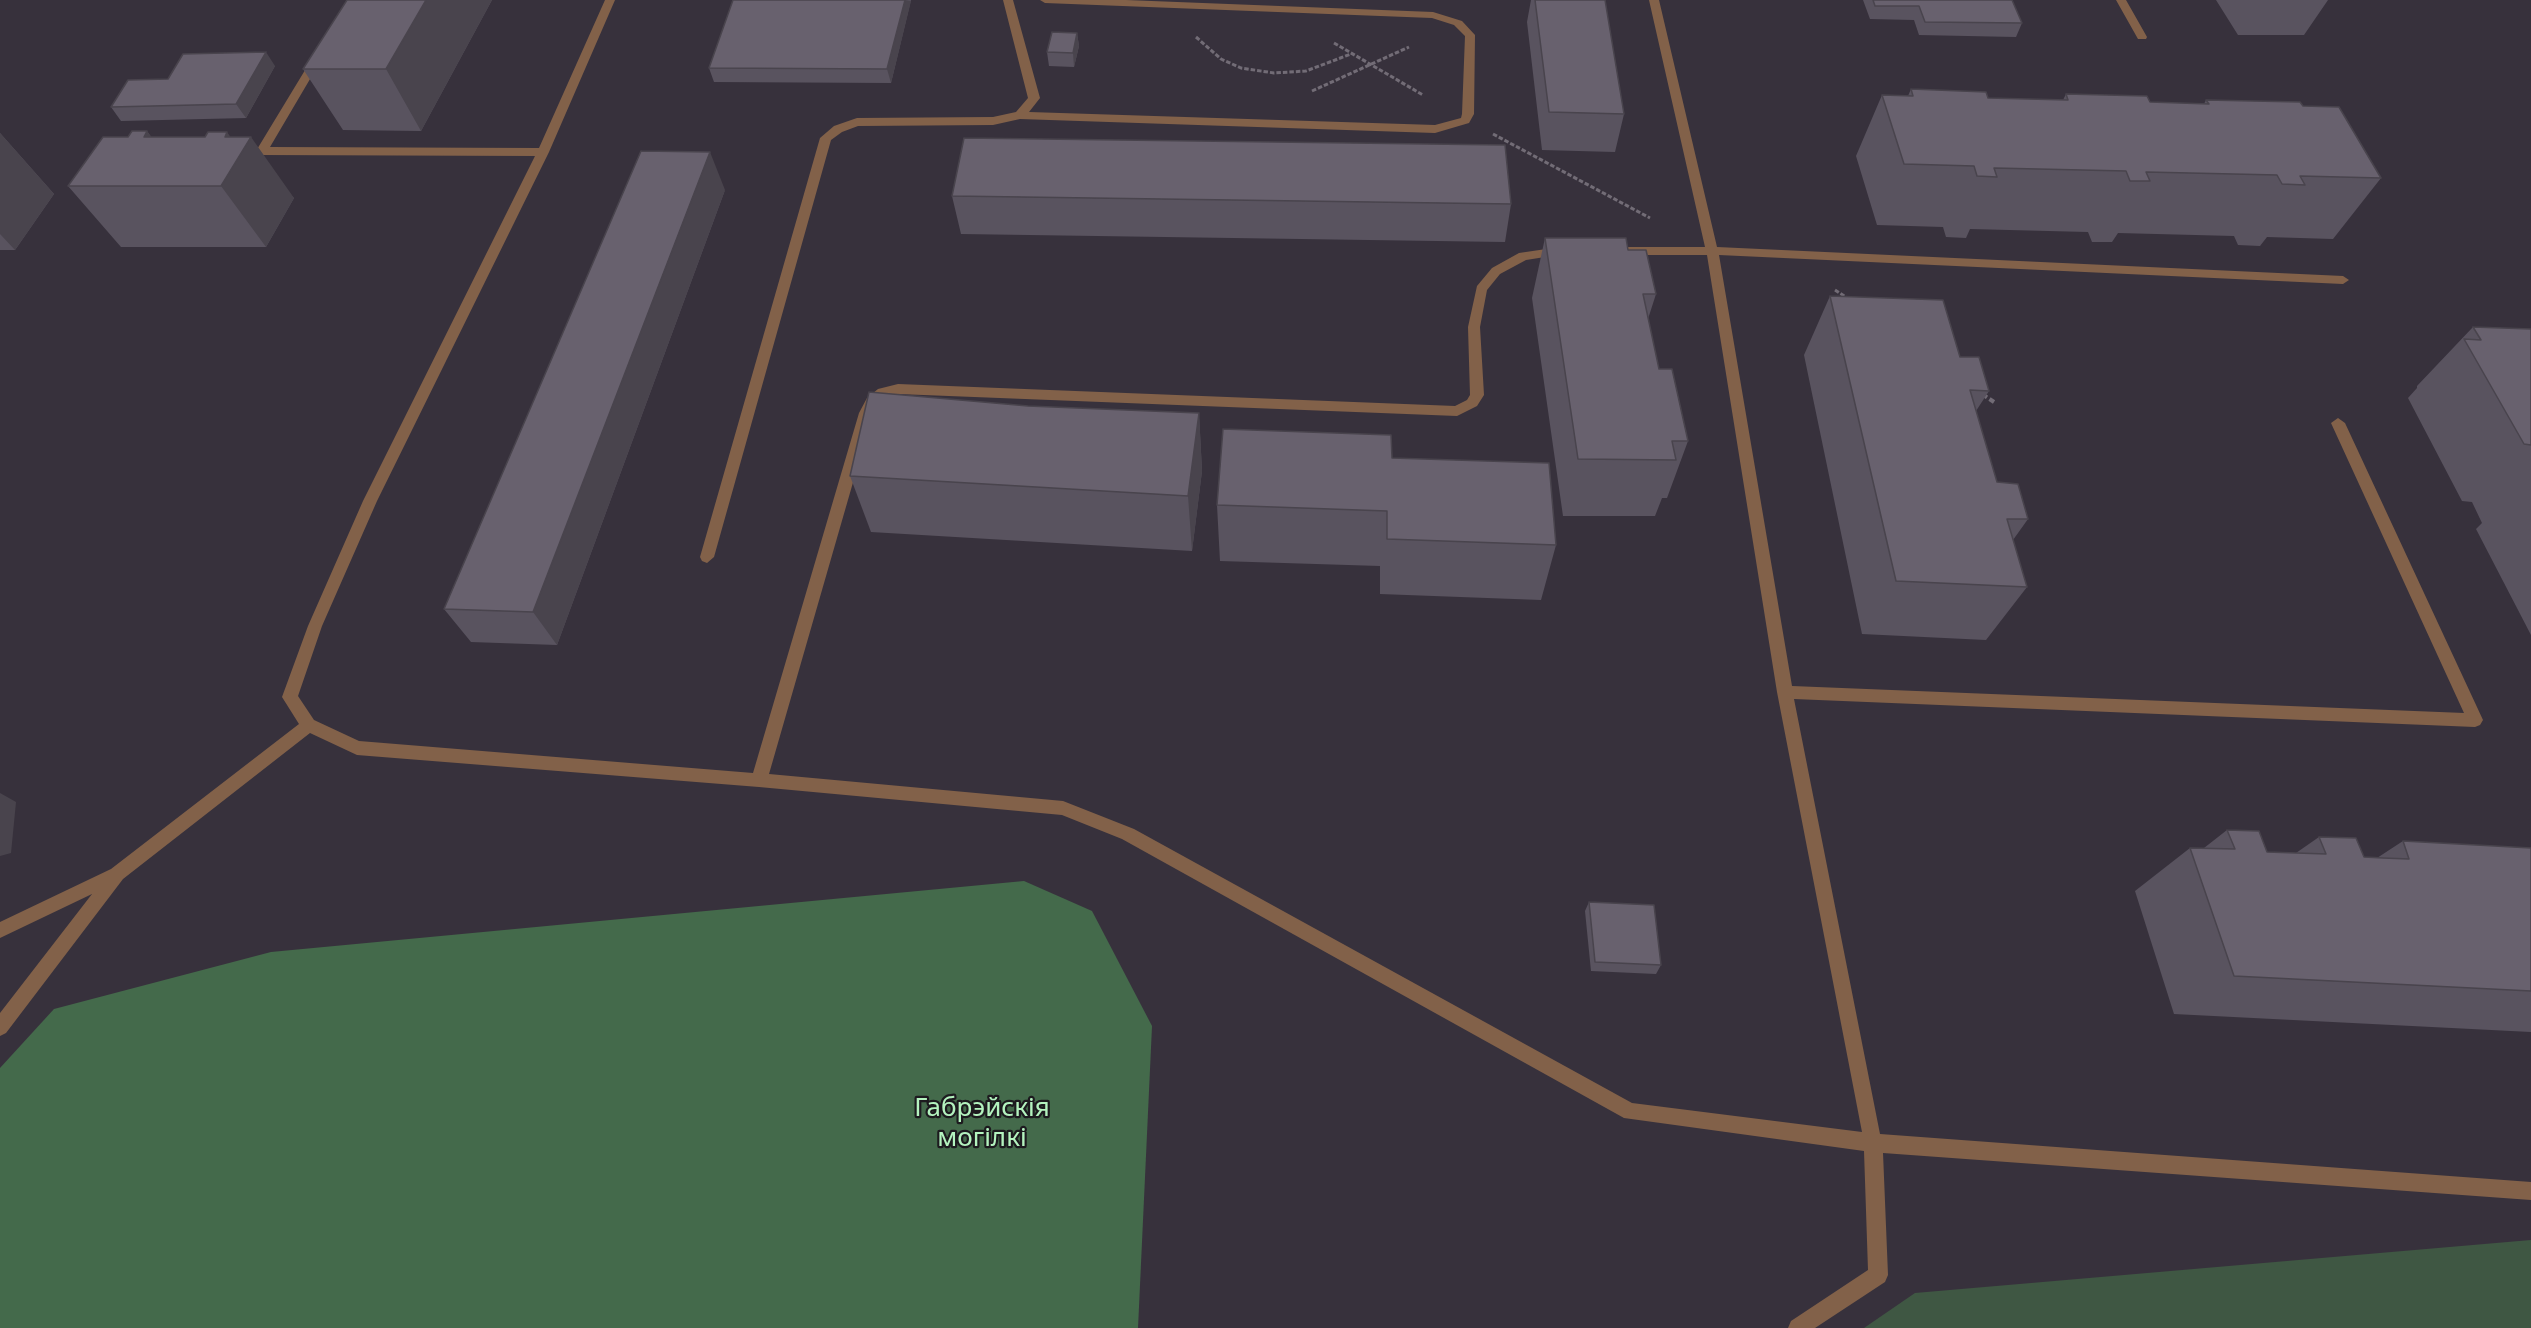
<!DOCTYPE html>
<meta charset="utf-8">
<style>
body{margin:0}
canvas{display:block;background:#37313c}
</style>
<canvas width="2531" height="1328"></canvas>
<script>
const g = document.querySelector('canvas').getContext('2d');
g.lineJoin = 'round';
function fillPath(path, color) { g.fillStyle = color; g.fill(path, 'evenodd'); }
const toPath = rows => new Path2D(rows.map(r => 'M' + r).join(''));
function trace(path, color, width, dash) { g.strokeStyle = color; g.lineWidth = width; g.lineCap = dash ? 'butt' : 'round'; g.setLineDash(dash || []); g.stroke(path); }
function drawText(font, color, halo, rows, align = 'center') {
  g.font = font + ' "Noto Sans",sans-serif'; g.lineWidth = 4.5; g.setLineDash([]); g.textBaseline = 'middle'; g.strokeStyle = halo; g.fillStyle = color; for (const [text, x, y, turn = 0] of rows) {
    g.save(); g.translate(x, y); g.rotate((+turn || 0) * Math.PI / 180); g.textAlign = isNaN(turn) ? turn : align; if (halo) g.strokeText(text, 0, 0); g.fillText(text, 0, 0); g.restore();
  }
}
const green = toPath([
 [2531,1240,2531,1328,1864,1328,1915,1293]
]);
const forest = toPath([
 [1024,881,1092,911,1152,1026,1138,1328,0,1328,0,1068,54,1009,271,952]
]);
const pathFar1 = toPath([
 [1196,37,1221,59,1241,68,1274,73,1306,71,1351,54],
 [1334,43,1423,95],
 [1312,91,1409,47],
 [1493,134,1650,218],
 [1835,290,1849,299]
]);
const path = toPath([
 [1982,394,1994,402]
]);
const service = toPath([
 [605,0,615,0,549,152,377,501,322,626,298,696,314,720,359,741,753,773,859,413,867,398,878,389,898,384,1455,406,1467,400,1470,395,1468,327,1477,286,1492,268,1519,253,1560,247,1564,248,1564,254,1526,260,1500,274,1487,290,1480,327,1484,395,1477,406,1457,416,898,394,887,396,877,404,873,413,769,774,1063,801,1134,829,1632,1103,1862,1132,1777,692,1707,255,1626,255,1620,251,1626,247,1705,247,1649,0,1659,0,1717,247,2343,276,2349,280,2343,284,1719,255,1792,686,2464,713,2331,423,2338,418,2345,423,2483,720,2480,725,2475,727,1794,699,1880,1134,2531,1182,2531,1200,1883,1153,1888,1275,1885,1282,1815,1328,1788,1328,1791,1321,1868,1270,1864,1151,1624,1118,1122,839,1062,815,759,787,357,755,310,733,123,879,6,1033,0,1036,0,1013,92,894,0,938,0,922,111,869,299,724,282,697,308,626,363,501,535,156,262,155,256,151,313,57,318,54,323,57,270,147,539,148,605,0],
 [1003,0,1013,0,1040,98,1029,112,1435,125,1461,118,1462,114,1465,36,1454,25,1432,18,1045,3,1040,0,1126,0,1433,12,1462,21,1475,35,1474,114,1469,123,1435,133,1020,119,993,125,858,126,842,132,831,140,714,557,707,563,702,561,700,557,820,138,834,126,857,118,993,117,1016,112,1028,98,1003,0],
 [2116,0,2126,0,2147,37,2146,39,2138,39,2116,0]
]);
const wall = toPath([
 [347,0,492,0,421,131,343,130,303,69],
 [733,0,911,0,891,83,714,82,709,68],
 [1531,0,1605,0,1624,114,1615,152,1542,150,1527,22],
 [1863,0,2012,0,2022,23,2016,37,1919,35,1914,20,1870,19],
 [2216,0,2328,0,2304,35,2238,35],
 [1077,33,1079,46,1074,67,1049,66,1047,52],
 [275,66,246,118,121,121,111,107,168,79],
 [1911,89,1988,98,2063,100,2066,94,2150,102,2204,104,2206,100,2303,106,2381,178,2333,239,2267,237,2260,246,2238,245,2234,236,2118,233,2112,242,2092,242,2088,232,1970,229,1966,238,1946,237,1943,227,1877,225,1856,156,1882,95,1908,96],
 [147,131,151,137,231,137,294,198,266,247,121,247,68,186,128,137],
 [0,133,54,194,15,250,0,250],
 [725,190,557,645,471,642,444,609],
 [952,196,1511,204,1505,242,961,234],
 [1545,238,1628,250,1656,294,1648,319,1659,369,1688,441,1667,498,1662,498,1655,516,1563,516,1532,298],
 [1830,296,1960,357,1989,391,1976,411,1997,482,2028,519,2013,540,2027,587,1986,640,1862,634,1804,355],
 [2473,327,2531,329,2531,635,2476,529,2482,523,2472,502,2462,501,2408,398,2417,388,2417,386],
 [1028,406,1199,413,1202,471,1192,551,871,532,850,476],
 [1392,458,1556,545,1541,600,1380,594,1380,566,1220,561,1217,505],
 [2227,830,2267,852,2296,853,2319,837,2364,857,2377,858,2403,841,2531,848,2531,1032,2174,1014,2135,891,2190,848,2204,848],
 [1589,902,1661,965,1656,974,1591,971,1585,911]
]);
const shadedWall = toPath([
 [426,0,492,0,421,131,386,69],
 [905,0,911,1,891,83,887,69],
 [1077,33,1079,46,1074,67,1073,53],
 [266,52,275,66,246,118,236,104],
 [147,131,189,186,144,137],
 [227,132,241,152,251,137,294,198,266,247,221,186,225,137],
 [0,133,54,194,15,250,0,234],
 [710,152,725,190,557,645,533,612],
 [1199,413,1202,471,1192,551,1188,496],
 [0,793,16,802,11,853,0,856]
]);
const building = toPath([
 [347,0,426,0,386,69,303,69,347,0],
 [733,0,905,0,887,69,709,68,733,0],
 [1535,0,1605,0,1624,114,1549,112,1535,0],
 [1873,0,2012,0,2022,23,1925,22,1919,6,1875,6,1873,0],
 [1052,32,1077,33,1073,53,1047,52,1052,32],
 [266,52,236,104,111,107,128,80,168,79,183,54,266,52],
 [1911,89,1986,92,1988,98,2068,100,2066,94,2147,96,2150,102,2209,104,2206,100,2300,102,2303,106,2339,107,2381,178,2300,176,2305,185,2282,184,2277,175,2146,172,2150,181,2130,181,2126,171,1994,168,1997,177,1977,176,1974,166,1904,164,1882,95,1913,96,1911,89],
 [132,131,147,131,144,137,205,137,208,132,227,132,225,137,251,137,221,186,68,186,103,137,128,137,132,131],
 [964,138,1505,145,1511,204,952,196,964,138],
 [641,151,710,152,533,612,444,609,641,151],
 [1545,238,1626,238,1628,250,1646,250,1656,294,1643,294,1659,369,1672,369,1688,441,1672,441,1676,460,1578,459,1545,238],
 [1830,296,1943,300,1960,357,1979,357,1989,391,1970,390,1997,482,2018,484,2028,519,2007,519,2027,587,1896,581,1830,296],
 [2473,327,2531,329,2531,445,2524,444,2464,339,2481,340,2473,327],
 [869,392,1028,406,1199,413,1188,496,850,476,869,392],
 [1223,429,1391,435,1392,458,1549,463,1556,545,1387,539,1387,511,1217,505,1223,429],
 [2227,830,2259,831,2267,852,2326,854,2319,837,2356,838,2364,857,2383,858,2409,859,2403,841,2531,848,2531,991,2234,976,2190,848,2235,849,2227,830],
 [1589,902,1654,905,1661,965,1595,962,1589,902]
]);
const nearParknames = [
 ["Габрэйскія",982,1109],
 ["могілкі",982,1139]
];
fillPath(green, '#3f5743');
fillPath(forest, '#446a4b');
trace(pathFar1, '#726c76', 3, [4.5, 2]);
trace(path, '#726c76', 4, [6, 3]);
fillPath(service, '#826149');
fillPath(wall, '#59535f');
fillPath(shadedWall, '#49444d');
fillPath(building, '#68616e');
trace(building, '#49444d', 1.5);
drawText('26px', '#b4f3bf', '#1d1a1f', nearParknames);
</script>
